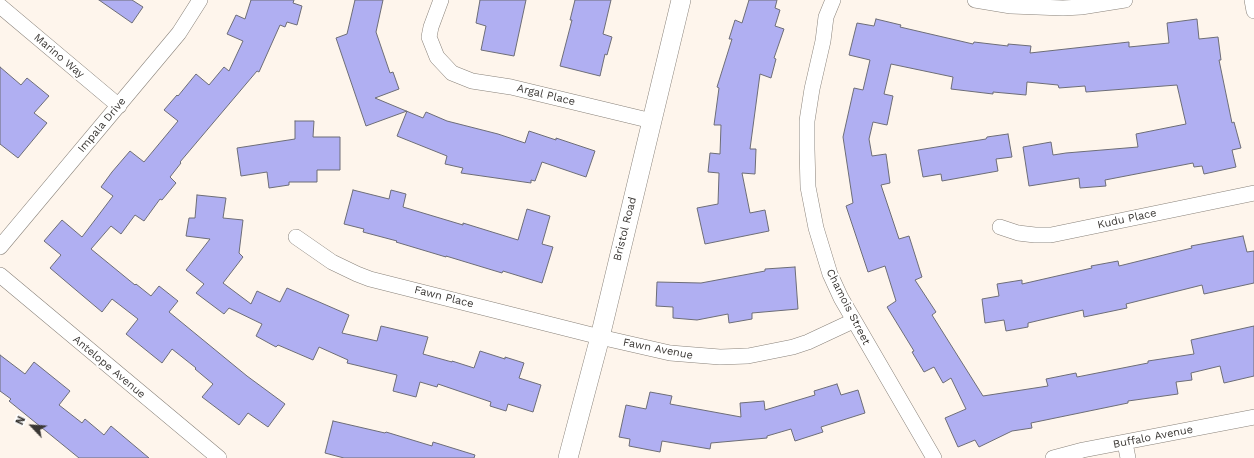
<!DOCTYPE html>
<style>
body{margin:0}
#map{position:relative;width:1254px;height:458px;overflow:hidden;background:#fef5ec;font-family:"Work Sans",sans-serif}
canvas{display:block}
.north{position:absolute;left:12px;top:406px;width:40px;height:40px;-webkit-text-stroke:3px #fff;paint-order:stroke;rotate:295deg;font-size:11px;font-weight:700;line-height:16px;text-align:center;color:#3a3734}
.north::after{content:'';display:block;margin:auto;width:14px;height:18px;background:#3a3734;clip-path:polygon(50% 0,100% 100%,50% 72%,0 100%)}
</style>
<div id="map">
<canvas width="1254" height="458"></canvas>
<div class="north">N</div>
</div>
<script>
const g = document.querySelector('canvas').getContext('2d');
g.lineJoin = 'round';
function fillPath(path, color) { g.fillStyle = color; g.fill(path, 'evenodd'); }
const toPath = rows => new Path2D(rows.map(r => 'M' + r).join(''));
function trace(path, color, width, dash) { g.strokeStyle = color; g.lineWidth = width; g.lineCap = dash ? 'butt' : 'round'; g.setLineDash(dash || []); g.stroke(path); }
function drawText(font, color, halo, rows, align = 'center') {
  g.font = font + ' "Work Sans",sans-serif'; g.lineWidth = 4; g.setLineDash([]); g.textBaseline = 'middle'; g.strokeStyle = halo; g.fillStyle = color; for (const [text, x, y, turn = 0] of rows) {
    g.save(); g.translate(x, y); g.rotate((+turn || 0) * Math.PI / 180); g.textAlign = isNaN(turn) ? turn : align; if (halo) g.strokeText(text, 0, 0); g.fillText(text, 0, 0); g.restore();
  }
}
const building = toPath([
 [99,0,132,0,143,7,132,23,99,0],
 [251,0,294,0,293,3,302,6,297,25,287,22,285,27,280,25,259,72,257,71,180,162,181,163,170,177,176,183,162,200,160,199,144,221,135,215,121,234,111,226,91,249,135,285,136,284,151,296,159,286,178,301,169,312,247,376,285,404,268,427,248,413,239,425,202,397,213,384,195,369,196,368,172,349,162,363,126,334,138,319,112,299,102,312,70,285,50,268,61,255,44,241,62,220,82,237,113,196,101,187,112,172,130,151,144,162,178,121,164,110,177,95,178,96,196,74,209,85,224,67,229,71,243,41,227,34,236,15,245,19,251,0],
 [355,0,383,0,376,32,390,73,393,72,399,89,375,98,423,118,426,112,447,121,498,134,525,143,529,131,556,140,556,138,595,151,586,177,542,162,535,181,531,180,531,183,461,173,463,168,445,164,447,156,397,136,407,111,366,126,336,38,347,34,355,0],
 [480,0,526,0,514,56,481,50,486,26,476,23,480,0],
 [575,0,611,0,603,34,612,37,607,55,605,54,600,76,560,66,572,20,570,20,575,0],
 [749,0,777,0,775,8,780,10,775,26,784,29,774,58,776,59,771,78,760,74,750,149,756,149,755,174,742,173,750,213,765,210,769,231,705,244,697,208,718,204,719,173,708,172,710,153,720,154,721,125,714,125,719,88,717,87,732,39,729,39,735,20,742,23,749,0],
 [876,19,901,25,900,27,973,44,974,42,1008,46,1008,44,1031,46,1030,53,1129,42,1129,47,1169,43,1167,23,1197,19,1199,39,1218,37,1221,60,1219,60,1232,123,1234,122,1241,148,1232,150,1236,167,1204,174,1202,166,1194,167,1193,163,1105,180,1106,186,1080,188,1079,178,1029,186,1023,147,1051,142,1053,155,1066,153,1138,147,1136,134,1186,124,1177,85,1086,92,1085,86,1059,88,1058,85,1027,82,1026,95,993,92,993,94,951,89,953,77,891,64,884,94,893,96,887,125,873,122,869,139,872,156,886,154,890,183,881,185,899,239,909,236,922,277,915,280,936,312,932,315,983,396,1048,386,1046,379,1076,373,1077,377,1148,363,1148,361,1194,354,1191,340,1254,326,1254,376,1224,383,1220,366,1191,373,1192,380,1176,382,1178,394,1128,401,1128,403,1031,423,1032,428,1012,431,979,447,975,440,958,447,945,418,966,409,951,378,943,383,934,367,924,372,912,352,914,351,887,307,896,301,885,266,868,272,846,206,853,203,843,137,854,88,863,90,870,60,849,55,857,23,874,26,876,19],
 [0,67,21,85,27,78,49,96,34,113,47,123,18,158,0,144,0,67],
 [295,121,314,121,313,137,340,137,340,170,317,170,317,182,289,182,289,185,269,188,267,172,241,176,237,148,295,139,295,121],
 [1008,134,1012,157,996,159,998,171,942,181,941,174,923,177,918,150,986,139,987,137,1008,134],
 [353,190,389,199,391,190,406,194,403,207,463,225,463,223,518,240,527,209,550,216,542,244,553,247,542,283,503,271,502,273,446,256,446,257,396,242,397,241,363,232,364,229,344,224,353,190],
 [197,195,226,198,223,218,243,220,239,253,243,257,223,283,251,304,257,291,280,302,287,288,349,315,342,333,377,341,381,326,428,337,423,354,452,362,452,361,474,368,480,351,505,359,505,357,524,363,519,378,541,385,533,412,508,404,506,411,490,406,491,402,438,384,437,387,420,382,416,397,393,391,397,375,347,363,348,360,319,347,313,360,278,345,276,347,256,336,262,324,229,308,224,314,196,293,204,284,186,270,210,239,186,236,189,218,195,218,197,195],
 [1243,236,1247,252,1254,251,1254,283,1204,294,1202,285,1126,304,1127,308,1084,317,1083,310,1028,323,1028,327,1006,331,1004,320,985,323,982,299,999,296,997,284,1022,280,1022,284,1092,268,1091,266,1118,261,1119,266,1192,248,1191,246,1243,236],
 [795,267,798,309,752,313,752,319,729,323,728,314,697,320,673,318,673,307,656,306,657,282,701,283,765,271,765,269,795,267],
 [0,355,25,374,34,362,70,391,59,405,82,423,85,419,104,435,111,426,149,458,79,458,9,401,11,399,0,391,0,355],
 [837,384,841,395,858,390,865,413,821,427,823,432,795,441,791,429,767,436,767,438,711,443,710,449,662,441,660,452,629,446,630,439,619,437,626,405,646,409,650,392,672,396,670,404,741,417,740,403,764,401,765,410,815,395,814,391,837,384],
 [333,421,385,433,386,432,432,446,433,442,475,455,474,458,344,458,325,453,333,421]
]);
const minor = toPath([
 [441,0,431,27,429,37,437,57,452,73,472,81,511,87,652,121],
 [833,0,826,17,823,41,812,89,807,121,807,149,808,187,816,228,830,274,841,298,934,458],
 [975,0,1011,6,1063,8,1081,7,1125,0],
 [1252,0,1254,11],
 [0,6,119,106],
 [1000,227,1018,233,1035,235,1051,235,1254,193],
 [296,237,332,262,357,274,370,279,600,337,670,353,720,357,748,356,793,347,808,342,853,321],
 [0,247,179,33,200,0],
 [0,275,219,458],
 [1125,443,1128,458],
 [1053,458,1083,450,1254,417]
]);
const tertiary = toPath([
 [568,458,600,337,681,0]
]);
const streetNames = [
 ["Marino Way",59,56,40],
 ["Argal Place",546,95,14],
 ["Impala Drive",102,125,-50],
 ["Kudu Place",1127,219,-12],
 ["Bristol Road",625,229,-76],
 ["Fawn Place",444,297,14],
 ["Chamois Street",848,307,63],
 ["Fawn Avenue",658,349,11],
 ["Antelope Avenue",109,367,40],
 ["Buffalo Avenue",1153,437,-11]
];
fillPath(building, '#b0aff2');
trace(building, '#6d6d77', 1);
trace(minor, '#89827a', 16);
trace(tertiary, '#89827a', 20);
trace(minor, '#fff', 15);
trace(tertiary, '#fff', 19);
drawText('11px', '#3a3734', '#fff', streetNames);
</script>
